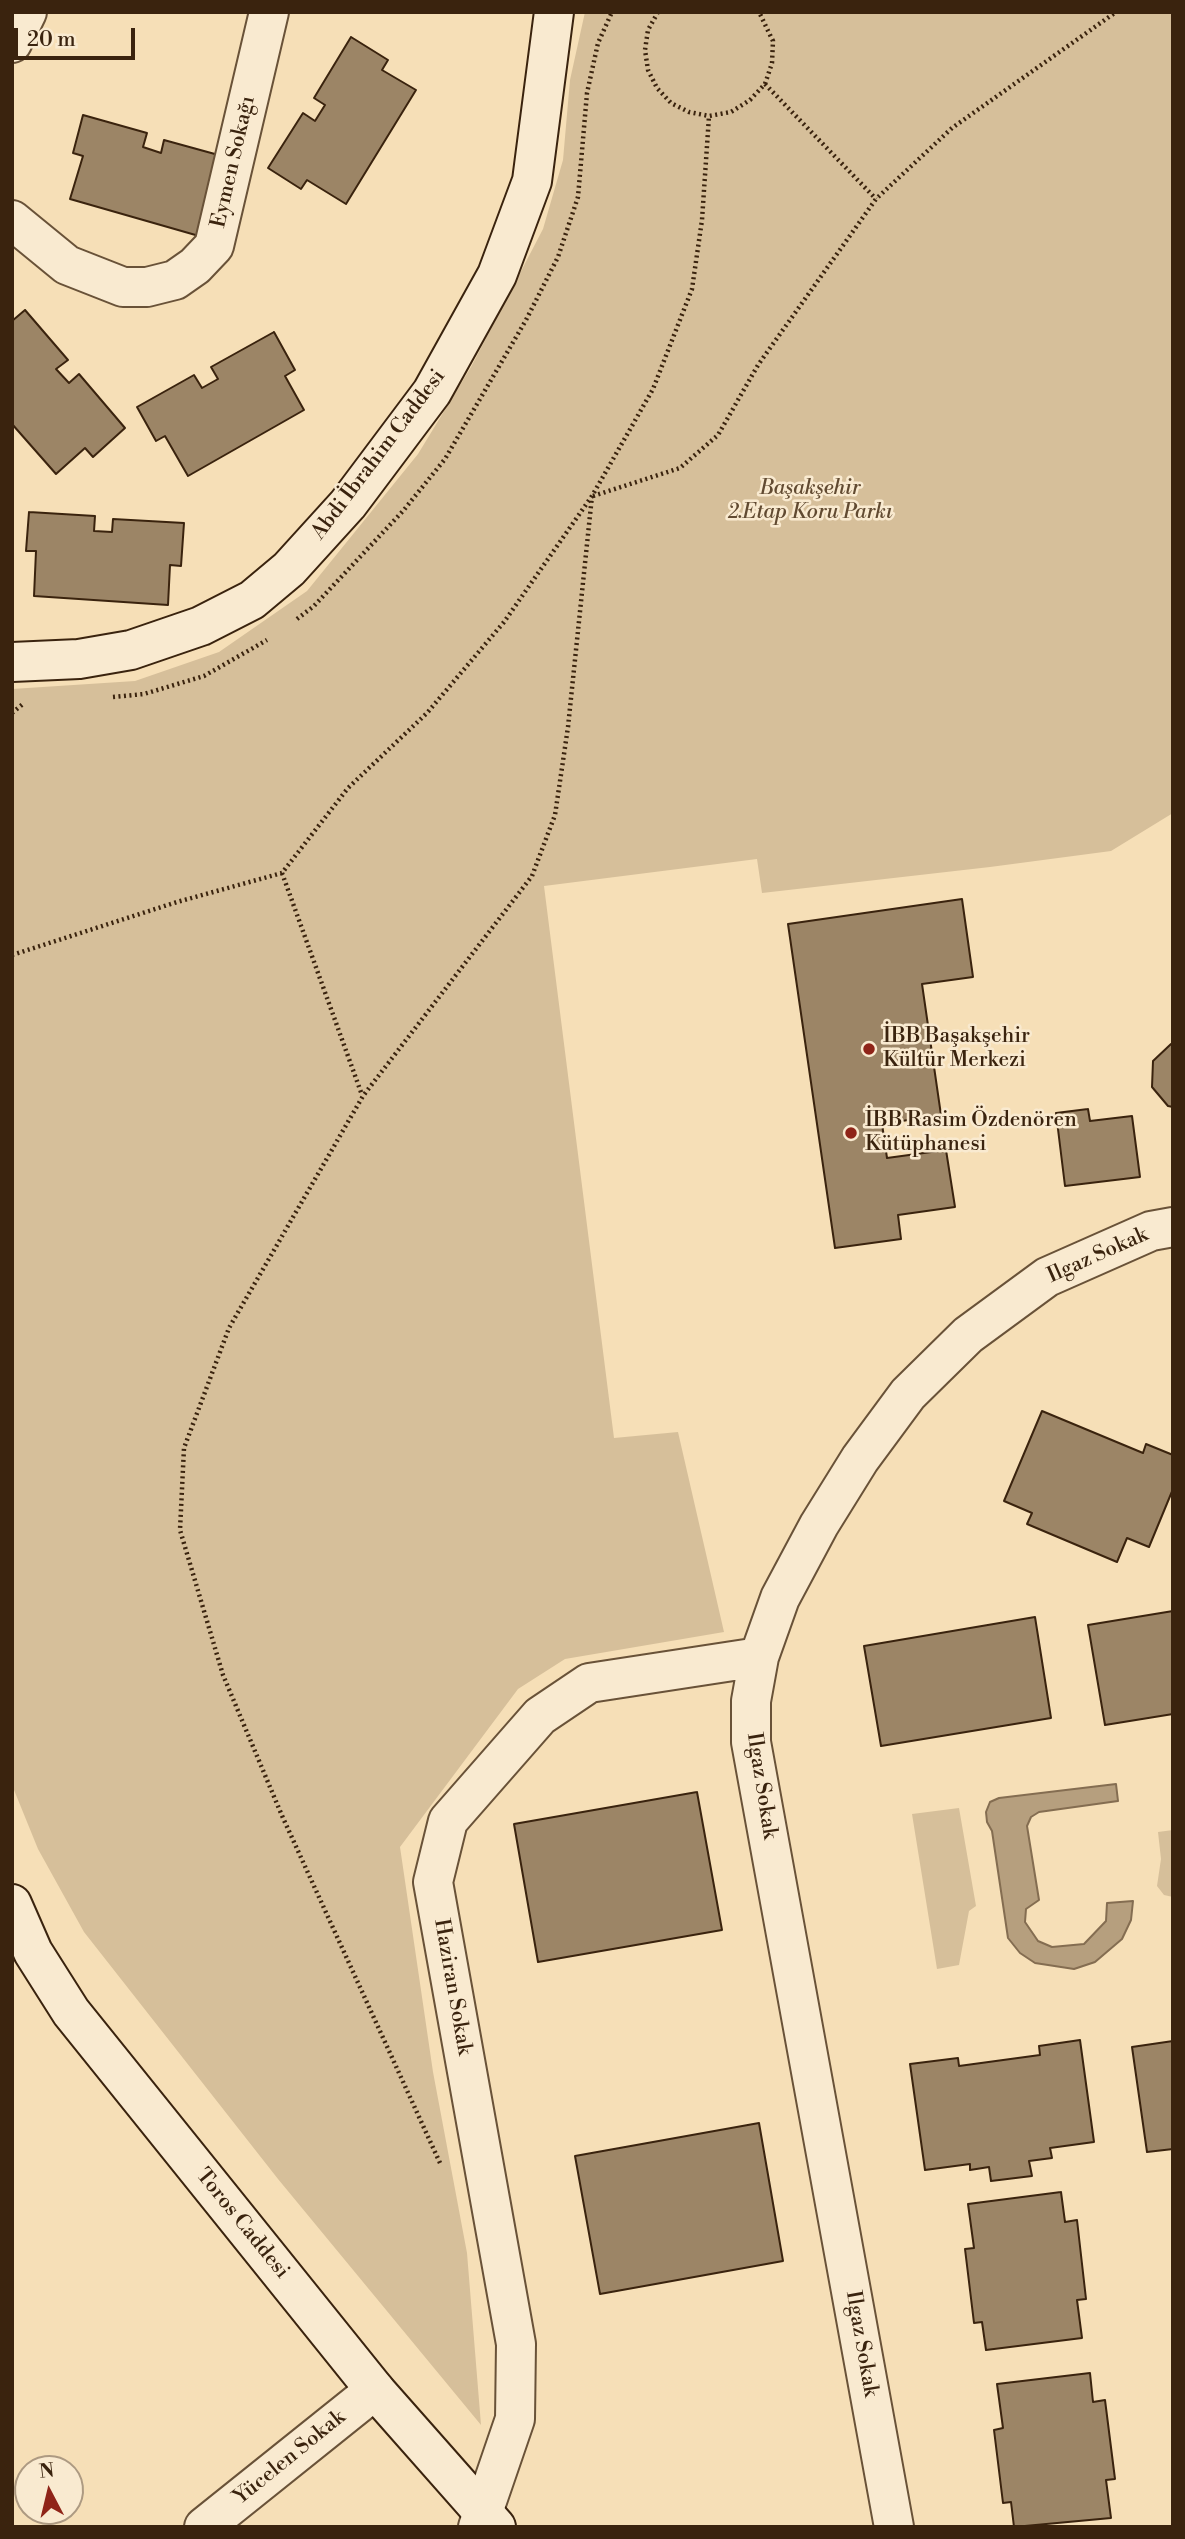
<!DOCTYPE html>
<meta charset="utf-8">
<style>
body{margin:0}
#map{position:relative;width:1185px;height:2539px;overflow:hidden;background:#f6dfb7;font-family:"Libre Bodoni",serif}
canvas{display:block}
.frame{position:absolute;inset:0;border:14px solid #3a230e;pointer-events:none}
.north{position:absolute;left:14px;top:2455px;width:70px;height:70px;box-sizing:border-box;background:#f9ead0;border:2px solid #ad9a82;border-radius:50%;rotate:353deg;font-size:19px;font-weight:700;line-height:28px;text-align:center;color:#3a230e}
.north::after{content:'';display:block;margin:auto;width:24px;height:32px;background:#8f2418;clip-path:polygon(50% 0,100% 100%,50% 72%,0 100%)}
.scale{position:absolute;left:14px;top:28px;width:121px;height:32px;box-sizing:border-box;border:4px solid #3a230e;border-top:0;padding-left:9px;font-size:21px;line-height:24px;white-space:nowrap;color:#3a230e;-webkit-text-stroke:5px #f9ead0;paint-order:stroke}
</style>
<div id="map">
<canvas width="1185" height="2539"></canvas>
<div class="frame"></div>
<div class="north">N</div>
<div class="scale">20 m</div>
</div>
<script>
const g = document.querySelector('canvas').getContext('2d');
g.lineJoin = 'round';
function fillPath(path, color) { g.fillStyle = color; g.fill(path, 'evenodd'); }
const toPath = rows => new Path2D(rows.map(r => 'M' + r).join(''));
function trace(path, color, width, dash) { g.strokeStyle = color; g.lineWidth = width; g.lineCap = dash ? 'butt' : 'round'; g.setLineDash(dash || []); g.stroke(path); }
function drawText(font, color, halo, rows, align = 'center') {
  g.font = font + ' "Libre Bodoni",serif'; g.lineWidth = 5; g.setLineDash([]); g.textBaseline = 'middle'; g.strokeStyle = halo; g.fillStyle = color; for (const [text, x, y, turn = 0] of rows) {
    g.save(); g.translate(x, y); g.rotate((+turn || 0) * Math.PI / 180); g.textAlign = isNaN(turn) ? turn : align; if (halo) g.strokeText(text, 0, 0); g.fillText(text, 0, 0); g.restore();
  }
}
const green = toPath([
 [585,12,1173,12,1173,813,1111,851,990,867,762,893,757,859,544,886,614,1438,678,1432,724,1632,565,1659,518,1689,400,1847,433,2072,467,2253,481,2425,278,2179,84,1932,38,1849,12,1785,12,689,135,681,219,652,307,591,418,454,471,367,543,229,563,160,570,80],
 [959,1808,976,1906,969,1911,959,1965,937,1969,912,1814],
 [1173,1830,1173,1897,1164,1895,1157,1886,1161,1859,1158,1832]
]);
const water = toPath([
 [1116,1784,1118,1801,1039,1812,1031,1817,1027,1826,1039,1900,1026,1909,1025,1922,1038,1941,1052,1947,1084,1944,1106,1921,1107,1903,1133,1901,1131,1920,1122,1939,1095,1962,1074,1969,1035,1963,1020,1953,1008,1938,992,1831,987,1822,986,1812,990,1802,999,1798,1116,1784]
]);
const building = toPath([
 [351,37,388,60,382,70,416,90,346,204,307,180,301,189,268,168,303,113,315,121,325,105,314,98,351,37],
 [83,115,147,133,143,147,161,153,164,140,233,159,199,236,70,199,83,156,73,153,83,115],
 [25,310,68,360,56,369,69,383,79,374,125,428,93,457,85,448,56,474,12,424,12,321,25,310],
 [274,332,295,370,285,376,304,410,188,476,165,436,156,441,137,407,194,375,202,388,218,379,211,367,274,332],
 [29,512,95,516,94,531,112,532,113,519,184,523,181,566,170,565,168,605,34,596,36,551,26,551,29,512],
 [962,899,973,977,922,984,941,1115,882,1124,887,1158,946,1150,955,1207,898,1215,901,1239,835,1248,788,924,962,899],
 [1171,1044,1173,1044,1173,1107,1168,1106,1152,1087,1153,1061,1171,1044],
 [1088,1109,1090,1121,1132,1116,1140,1177,1065,1186,1056,1113,1088,1109],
 [1042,1411,1143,1453,1146,1444,1173,1455,1173,1489,1149,1547,1127,1538,1117,1562,1027,1524,1032,1513,1004,1501,1042,1411],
 [1173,1611,1173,1714,1105,1725,1088,1625,1173,1611],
 [1035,1617,1051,1718,881,1746,864,1646,1035,1617],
 [697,1792,722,1930,538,1962,514,1824,697,1792],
 [1080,2040,1094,2142,1050,2148,1052,2158,1029,2161,1032,2176,991,2181,989,2167,970,2170,970,2164,925,2170,910,2064,958,2058,959,2066,1040,2055,1039,2046,1080,2040],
 [1173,2041,1173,2149,1147,2152,1132,2047,1173,2041],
 [759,2123,783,2261,600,2294,575,2156,759,2123],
 [1061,2192,1065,2222,1077,2220,1086,2299,1077,2300,1082,2338,986,2350,982,2322,974,2323,965,2249,974,2248,968,2204,1061,2192],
 [1090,2373,1093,2402,1105,2400,1115,2479,1106,2480,1111,2518,1014,2527,1011,2502,1003,2503,994,2430,1003,2428,997,2384,1090,2373]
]);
const path = toPath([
 [658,12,648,30,645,50,648,70,657,88,671,103,689,112,709,116,731,112,750,100,765,84,772,63,773,41,759,12],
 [765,84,876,199],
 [593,496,680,468,718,435,758,365,876,199,952,128,1116,12],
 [297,619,314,606,403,511,445,459,526,320,558,257,578,197,587,93,598,43,612,12],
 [113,697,144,694,204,676,267,640],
 [12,713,24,703],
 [282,873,362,1095],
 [12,955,177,902,282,873,348,788,427,713,504,622,592,496,653,389,692,289,702,220,709,116],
 [440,2163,283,1818,223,1675,180,1530,184,1448,229,1328,363,1096,532,876,555,815,568,727,592,496]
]);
const street = toPath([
 [12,43,27,12],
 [12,220,67,265,123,287,147,287,175,280,195,266,214,246,269,12],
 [204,2527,375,2390],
 [478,2527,515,2419,516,2344,433,1882,448,1821,540,1716,589,1683,759,1657],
 [894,2527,751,1742,751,1701,759,1657,780,1598,819,1525,860,1459,908,1394,968,1335,1047,1277,1151,1231,1173,1227]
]);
const secondary = toPath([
 [12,662,79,659,131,650,201,626,252,600,289,569,348,504,432,392,497,275,532,181,554,12],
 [12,1904,33,1952,71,2012,375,2390,496,2527]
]);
const markers = [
 [869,1049,7,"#8f2418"],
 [851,1133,7,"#8f2418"]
];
const streetNames = [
 ["Eymen Sokağı",234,162,-77],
 ["Abdi İbrahim Caddesi",379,455,-53],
 ["Ilgaz Sokak",1098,1256,-24],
 ["Ilgaz Sokak",761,1786,81],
 ["Haziran Sokak",452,1987,80],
 ["Toros Caddesi",242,2224,51],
 ["Ilgaz Sokak",861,2344,80],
 ["Yücelen Sokak",290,2458,-39]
];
const parkNames = [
 ["Başakşehir",810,489],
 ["2.Etap Koru Parkı",810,513]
];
const poiNames = [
 ["İBB Başakşehir",883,1037],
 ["Kültür Merkezi",883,1061],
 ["İBB Rasim Özdenören",865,1121],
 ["Kütüphanesi",865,1145]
];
fillPath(green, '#d6bf9a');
fillPath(water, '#b69f7e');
trace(water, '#846d51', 2);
fillPath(building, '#9c8566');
trace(building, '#3a230e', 2);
trace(street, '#695238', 42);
trace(secondary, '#3a230e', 42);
trace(path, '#3a230e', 4.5, [2, 3.5]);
trace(street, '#f9ead0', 38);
trace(secondary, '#f9ead0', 38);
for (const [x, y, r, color] of markers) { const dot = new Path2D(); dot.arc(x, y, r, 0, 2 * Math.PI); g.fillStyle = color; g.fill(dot); trace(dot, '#f9ead0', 2.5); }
drawText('21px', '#3a230e', '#f9ead0', streetNames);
drawText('italic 21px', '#614a31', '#f9ead0', parkNames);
drawText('21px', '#3a230e', '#f9ead0', poiNames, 'left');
</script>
